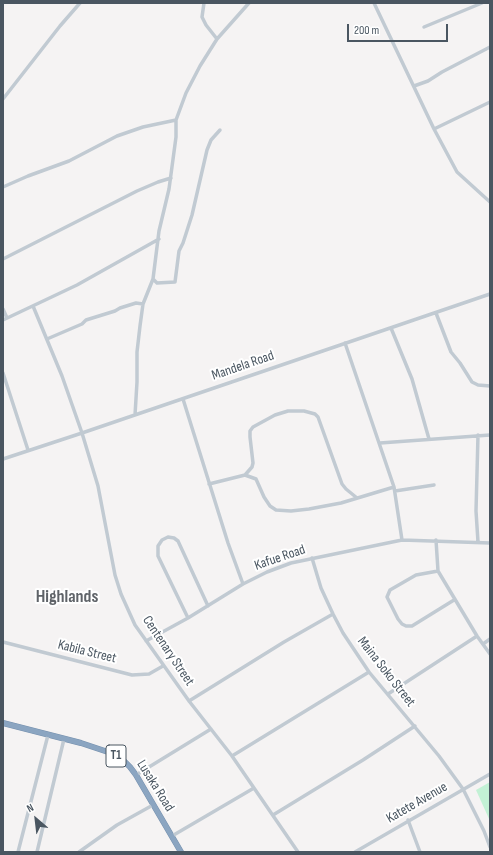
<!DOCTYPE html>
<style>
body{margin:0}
#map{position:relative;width:493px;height:855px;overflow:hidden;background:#f5f3f3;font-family:"Sofia Sans Condensed",sans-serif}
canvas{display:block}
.frame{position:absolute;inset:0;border:4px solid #4a5661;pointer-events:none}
.north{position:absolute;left:16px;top:799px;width:40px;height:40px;-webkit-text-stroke:3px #fff;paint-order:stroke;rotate:332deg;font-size:11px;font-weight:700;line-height:16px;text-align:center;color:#4a5661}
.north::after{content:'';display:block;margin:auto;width:14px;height:18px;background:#4a5661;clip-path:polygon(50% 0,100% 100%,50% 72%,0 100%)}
.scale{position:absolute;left:347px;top:24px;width:101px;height:18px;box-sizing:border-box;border:2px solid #4a5661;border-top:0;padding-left:5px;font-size:12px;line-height:14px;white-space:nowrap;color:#4a5661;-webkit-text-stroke:3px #fff;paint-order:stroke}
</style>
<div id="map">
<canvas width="493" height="855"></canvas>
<div class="frame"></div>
<div class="north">N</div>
<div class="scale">200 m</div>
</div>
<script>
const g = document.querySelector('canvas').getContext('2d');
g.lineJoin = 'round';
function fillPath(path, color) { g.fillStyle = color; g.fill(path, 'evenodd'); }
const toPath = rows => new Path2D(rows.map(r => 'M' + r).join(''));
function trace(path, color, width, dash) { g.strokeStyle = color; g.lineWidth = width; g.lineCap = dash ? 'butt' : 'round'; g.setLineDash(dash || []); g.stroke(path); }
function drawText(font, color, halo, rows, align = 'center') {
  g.font = font + ' "Sofia Sans Condensed",sans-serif'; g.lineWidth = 4; g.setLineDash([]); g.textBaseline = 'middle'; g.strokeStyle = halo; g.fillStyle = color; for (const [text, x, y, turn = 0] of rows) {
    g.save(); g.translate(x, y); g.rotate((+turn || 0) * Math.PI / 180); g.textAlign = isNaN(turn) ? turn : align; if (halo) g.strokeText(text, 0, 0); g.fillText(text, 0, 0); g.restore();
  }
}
const green = toPath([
 [490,782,490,821,476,790]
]);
const minor = toPath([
 [204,3,202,17,206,25,217,39],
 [374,3,434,129,457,172,490,202],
 [424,27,482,3],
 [414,86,428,81,442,72,490,47],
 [3,99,60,26,80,3],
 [434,129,490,102],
 [3,187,28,176,69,161,117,136,143,127,176,120],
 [3,259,137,191,158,182,171,178],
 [153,279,157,283,175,282,179,251,183,243,192,215,207,150,211,140,220,130],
 [33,306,62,376,82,433,98,486,115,575,121,594,135,625,189,701,232,756,298,852],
 [3,309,7,318],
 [436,313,451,352,460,363,472,382,478,385,490,386],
 [3,320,77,285,159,239],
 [391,328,412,379,429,439],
 [47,339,82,324,86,320,115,311,120,308,136,303,143,304],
 [345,343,394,487,402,540],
 [3,373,28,450],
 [183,399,228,543,243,584],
 [135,415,137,382,137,352,140,326,143,304,153,279,159,231,169,189,176,137,176,120,186,93,200,66,217,39,249,3],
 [380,443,490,435],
 [3,459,82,433,490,294],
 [245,475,256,479,264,497,270,506,276,510,291,511,309,509,341,503,394,487],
 [209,484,245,475,252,467,253,463,250,437,250,431,253,427,275,415,288,411,304,411,315,414,318,417,342,484,346,489,357,498],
 [395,491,434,485],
 [436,540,438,571,477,636,490,654],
 [478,542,476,511,478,435],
 [312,558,321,588,333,614,343,633,369,672,439,756,463,789,484,831,490,847],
 [438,571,416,575,390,590,387,597,398,619,402,624,406,626,412,626,454,600],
 [188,618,158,556,158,546,162,540,168,537,174,538,178,541,208,606],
 [146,641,188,618,243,584,267,572,291,563,402,540,490,543],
 [3,642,132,675,149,674,163,666],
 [483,644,490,639],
 [388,694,477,636],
 [189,701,284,642,333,614],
 [232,756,369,672],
 [136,775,211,729],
 [273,815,363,760,415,726],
 [408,820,420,852],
 [172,836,254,788],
 [18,852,48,735],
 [37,852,64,739],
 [79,852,117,825,153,805],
 [355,852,490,774]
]);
const highway = toPath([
 [3,723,81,743,111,753,120,757,130,767,136,775,181,852]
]);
const shields = [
 [116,756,20]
];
const shieldNames = [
 ["T1",116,756]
];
const streetNames = [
 ["Mandela Road",243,366,-19],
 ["Kafue Road",280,558,-19],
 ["Centenary Street",168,651,56],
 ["Kabila Street",87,652,14],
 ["Maina Soko Street",386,672,52],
 ["Lusaka Road",155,786,58],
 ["Katete Avenue",417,803,-30]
];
const districtNames = [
 ["Highlands",67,597]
];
fillPath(green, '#c3f1d5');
trace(highway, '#7690ad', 6);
trace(minor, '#c1cad2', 3.5);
trace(highway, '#8ba5c1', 5);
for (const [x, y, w] of shields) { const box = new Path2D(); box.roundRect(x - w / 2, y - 11, w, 22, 3); g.fillStyle = '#fff'; g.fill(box); trace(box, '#4a5661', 1); }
drawText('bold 13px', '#4a5661', null, shieldNames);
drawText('14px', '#4a5661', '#fff', streetNames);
drawText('bold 18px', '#5f6368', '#fff', districtNames);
</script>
